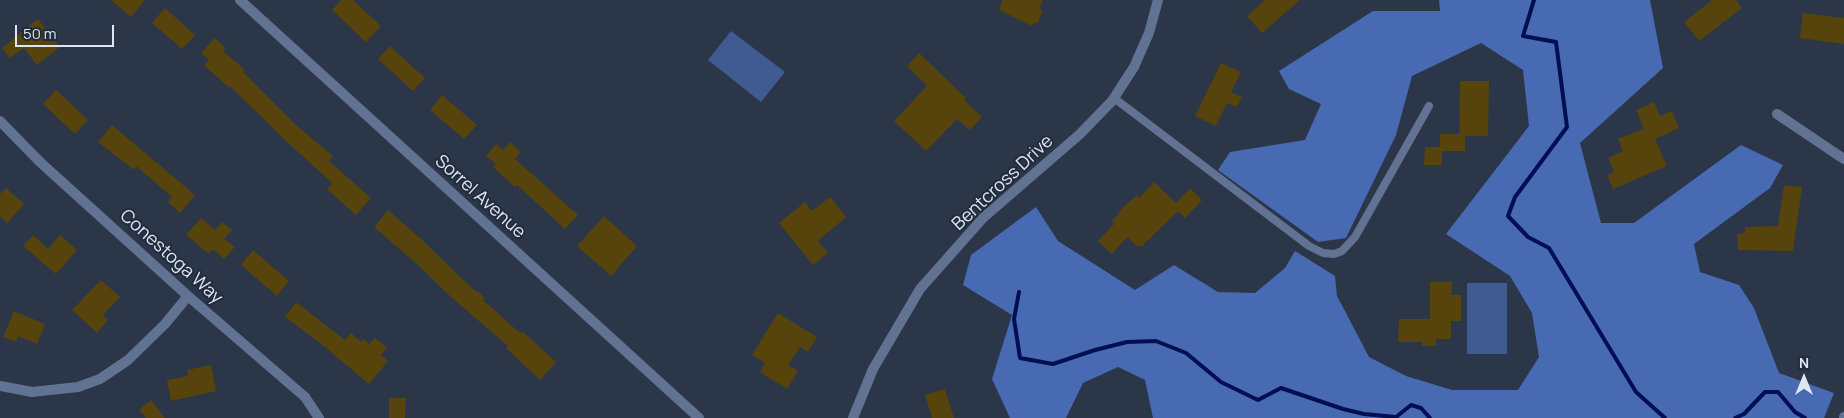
<!DOCTYPE html>
<style>
body{margin:0}
#map{position:relative;width:1844px;height:418px;overflow:hidden;background:#2c3649;font-family:Manrope,sans-serif}
canvas{display:block}
.north{position:absolute;left:1779px;top:353px;width:50px;height:50px;-webkit-text-stroke:4px #222c3f;paint-order:stroke;rotate:0deg;font-size:14px;font-weight:700;line-height:20px;text-align:center;color:#dfe6f2}
.north::after{content:'';display:block;margin:auto;width:18px;height:22px;background:#dfe6f2;clip-path:polygon(50% 0,100% 100%,50% 72%,0 100%)}
.scale{position:absolute;left:15px;top:25px;width:99px;height:22px;box-sizing:border-box;border:2px solid #dfe6f2;border-top:0;padding-left:6px;font-size:15px;line-height:18px;white-space:nowrap;color:#dfe6f2;-webkit-text-stroke:4px #222c3f;paint-order:stroke}
</style>
<div id="map">
<canvas width="1844" height="418"></canvas>
<div class="north">N</div>
<div class="scale">50 m</div>
</div>
<script>
const g = document.querySelector('canvas').getContext('2d');
g.lineJoin = 'round';
function fillPath(path, color) { g.fillStyle = color; g.fill(path, 'evenodd'); }
const toPath = rows => new Path2D(rows.map(r => 'M' + r).join(''));
function trace(path, color, width, dash) { g.strokeStyle = color; g.lineWidth = width; g.lineCap = dash ? 'butt' : 'round'; g.setLineDash(dash || []); g.stroke(path); }
function drawText(font, color, halo, rows, align = 'center') {
  g.font = font + ' Manrope,sans-serif'; g.lineWidth = 4; g.setLineDash([]); g.textBaseline = 'middle'; g.strokeStyle = halo; g.fillStyle = color; for (const [text, x, y, turn = 0] of rows) {
    g.save(); g.translate(x, y); g.rotate((+turn || 0) * Math.PI / 180); g.textAlign = isNaN(turn) ? turn : align; if (halo) g.strokeText(text, 0, 0); g.fillText(text, 0, 0); g.restore();
  }
}
const green = toPath([
 [731,31,785,72,761,102,708,60],
 [1467,283,1507,283,1507,354,1467,354]
]);
const forest = toPath([
 [1439,0,1650,0,1663,68,1580,143,1601,223,1634,223,1741,145,1783,165,1770,188,1694,244,1700,272,1739,285,1754,308,1779,373,1834,393,1824,418,1153,418,1145,380,1118,367,1083,383,1066,418,1010,418,992,379,1012,315,963,285,971,255,1036,207,1058,241,1135,290,1174,265,1218,292,1255,293,1285,268,1295,251,1335,276,1337,296,1369,357,1406,376,1452,390,1518,390,1539,357,1532,313,1510,276,1446,234,1529,126,1523,70,1481,43,1412,76,1396,135,1346,238,1318,242,1218,170,1230,152,1305,140,1321,104,1289,89,1279,71,1373,11,1440,11]
]);
const stream = toPath([
 [1534,0,1523,36,1556,42,1567,127,1515,197,1508,216,1528,237,1549,248,1636,392,1665,418],
 [1019,292,1014,319,1020,358,1053,364,1095,350,1127,342,1156,341,1186,353,1221,382,1258,400,1281,388,1343,409,1364,414,1396,417,1411,405,1421,408,1430,418],
 [1735,418,1744,414,1765,392,1778,392,1795,412,1805,418]
]);
const building = toPath([
 [111,0,145,0,131,17],
 [341,0,353,0,381,26,366,42,332,10],
 [1003,0,1043,0,1039,9,1043,11,1037,24,1034,22,1032,26,999,10],
 [1265,0,1300,0,1262,33,1247,16],
 [1712,0,1736,0,1742,8,1699,41,1684,22],
 [165,8,195,35,182,49,152,23],
 [1803,13,1844,18,1844,44,1800,38],
 [38,19,60,47,37,65,24,48,10,58,2,48],
 [215,38,225,48,223,51,245,70,243,72,296,125,333,156,329,161,371,198,356,215,327,189,332,183,284,139,230,86,229,88,204,65,209,60,201,53],
 [390,46,425,78,413,91,378,59],
 [919,53,966,98,964,100,982,117,970,130,957,119,926,151,894,121,927,86,907,66],
 [1221,63,1241,72,1231,92,1242,97,1237,107,1227,103,1216,126,1195,116],
 [1460,81,1489,81,1488,136,1465,136,1465,151,1442,151,1442,165,1424,165,1425,147,1440,147,1440,134,1459,134],
 [56,90,88,120,75,134,43,104],
 [442,95,477,125,464,139,430,110],
 [1654,102,1660,116,1672,111,1679,128,1655,139,1667,166,1613,189,1607,175,1614,172,1608,158,1623,151,1618,139,1644,129,1636,110],
 [112,125,195,195,180,213,168,202,172,197,136,166,134,170,98,142],
 [510,142,521,152,515,159,578,215,565,229,517,185,515,187,493,167,496,164,486,156,496,144,503,150],
 [1154,182,1176,203,1190,188,1202,200,1185,218,1178,211,1141,247,1140,245,1138,247,1127,237,1112,254,1098,241,1114,224,1112,221,1120,213,1118,212,1137,195,1139,198],
 [1784,185,1802,187,1793,251,1738,250,1737,234,1745,233,1745,227,1778,226],
 [6,188,24,204,7,223,0,216,0,194],
 [830,197,846,217,818,241,828,253,813,265,779,223,805,202,812,211],
 [388,210,420,238,476,292,477,291,485,298,483,300,520,333,522,331,556,362,540,380,506,348,508,346,451,297,417,264,374,227],
 [604,216,637,246,611,276,577,246],
 [201,218,215,230,222,222,232,230,224,239,235,247,224,259,213,249,209,254,186,235],
 [33,235,48,249,60,235,77,250,56,274,23,246],
 [253,250,289,281,277,296,241,265],
 [101,280,120,297,103,315,108,320,97,333,72,310],
 [1430,282,1452,282,1451,295,1461,295,1461,321,1451,321,1451,339,1436,339,1436,346,1422,346,1422,342,1398,342,1399,319,1430,319],
 [296,302,345,340,351,333,361,342,363,339,369,344,375,338,387,348,381,355,388,361,369,384,320,343,285,317],
 [14,311,45,324,37,344,18,336,16,342,3,337],
 [778,313,817,337,808,352,800,347,788,365,798,371,787,389,760,372,765,363,752,355],
 [211,365,216,391,171,401,167,380,188,376,187,370],
 [945,389,954,418,932,418,925,395],
 [389,398,406,398,405,418,389,418],
 [151,400,165,418,146,418,139,410]
]);
const service = toPath([
 [1114,98,1309,246,1323,253,1334,254,1342,251,1355,237,1429,106]
]);
const minor = toPath([
 [240,0,699,418],
 [1777,114,1844,159],
 [0,121,40,162,188,296,305,397,319,418],
 [0,386,32,392,78,387,100,379,128,360,165,324,188,296],
 [853,418,873,369,920,289,983,218,1080,134,1112,101,1134,67,1149,33,1158,0],
 [1844,418,1844,417]
]);
const streetNames = [
 ["Bentcross Drive",1003,183,-43],
 ["Sorrel Avenue",480,197,42],
 ["Conestoga Way",171,257,42]
];
fillPath(green, '#405b92');
fillPath(forest, '#476ab3');
trace(stream, '#000f53', 4);
fillPath(building, '#57430c');
trace(service, '#627293', 8);
trace(minor, '#627293', 10);
drawText('18px', '#dfe6f2', '#222c3f', streetNames);
</script>
